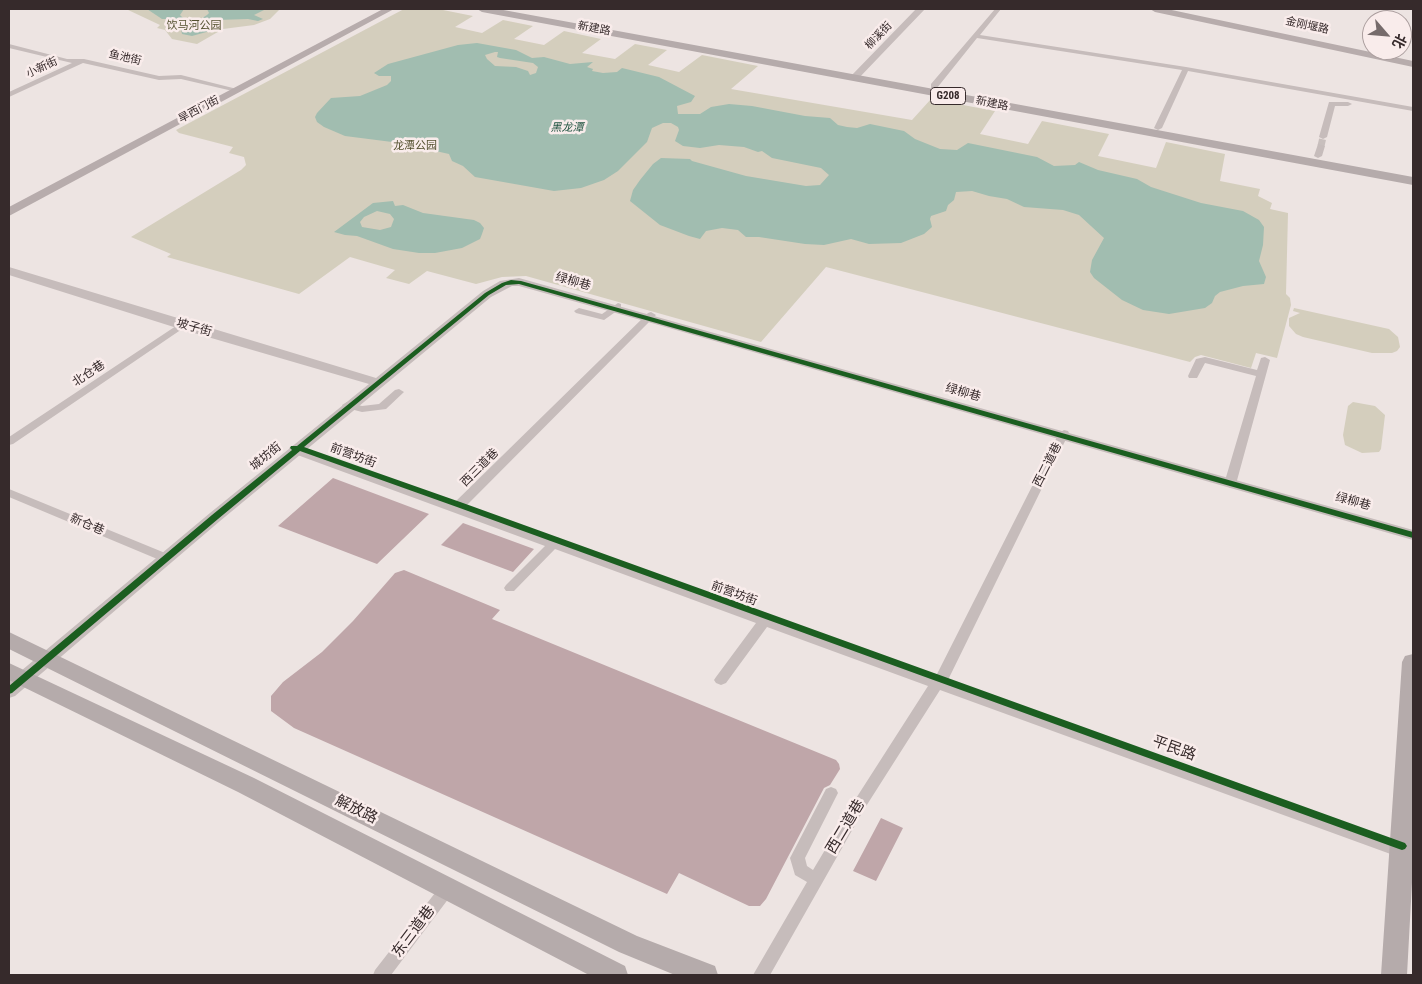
<!DOCTYPE html>
<meta charset="utf-8">
<style>
body{margin:0}
#map{position:relative;width:1422px;height:984px;overflow:hidden;background:#ede4e2;font-family:"Roboto Condensed","Noto Sans SC",sans-serif}
canvas{display:block}
.frame{position:absolute;inset:0;border:10px solid #362a2b;pointer-events:none}
.north{position:absolute;left:1362px;top:10px;width:50px;height:50px;box-sizing:border-box;background:#f9eceb;border:1px solid #ab9e9e;border-radius:50%;rotate:117deg;font-size:14px;font-weight:700;line-height:20px;text-align:center;color:#362a2b}
.north::after{content:'';display:block;margin:auto;width:18px;height:22px;background:#766b6b;clip-path:polygon(50% 0,100% 100%,50% 72%,0 100%)}
</style>
<div id="map">
<canvas width="1422" height="984"></canvas>
<div class="frame"></div>
<div class="north">北</div>
</div>
<script>
const g = document.querySelector('canvas').getContext('2d');
g.lineJoin = 'round';
function fillPath(path, color) { g.fillStyle = color; g.fill(path, 'evenodd'); }
const toPath = rows => new Path2D(rows.map(r => 'M' + r).join(''));
function trace(path, color, width, dash) { g.strokeStyle = color; g.lineWidth = width; g.lineCap = dash ? 'butt' : 'round'; g.setLineDash(dash || []); g.stroke(path); }
function drawText(font, color, halo, rows, align = 'center') {
  g.font = font + ' "Roboto Condensed","Noto Sans SC",sans-serif'; g.lineWidth = 5; g.setLineDash([]); g.textBaseline = 'middle'; g.strokeStyle = halo; g.fillStyle = color; for (const [text, x, y, turn = 0] of rows) {
    g.save(); g.translate(x, y); g.rotate((+turn || 0) * Math.PI / 180); g.textAlign = isNaN(turn) ? turn : align; if (halo) g.strokeText(text, 0, 0); g.fillText(text, 0, 0); g.restore();
  }
}
const green = toPath([
 [126,9,280,9,270,19,254,25,223,29,197,44,172,39,165,30,157,28,160,25],
 [404,9,438,9,473,16,455,27,482,33,503,20,533,26,514,39,544,45,564,31,601,39,582,53,615,59,635,44,667,50,648,65,679,72,702,55,758,66,731,89,912,120,931,99,995,111,980,134,1028,144,1042,121,1109,134,1098,156,1156,168,1166,142,1225,154,1220,181,1260,189,1258,196,1272,203,1270,209,1288,213,1286,294,1290,298,1291,305,1277,358,1256,353,1251,368,1201,355,1195,357,1190,362,826,267,761,342,526,276,502,277,476,284,427,271,409,284,386,278,395,270,350,257,299,294,167,257,171,254,131,237,241,170,246,165,244,157,229,153,233,147,179,133,176,130],
 [1294,308,1389,329,1398,337,1400,347,1397,351,1392,353,1372,353,1303,337,1296,334,1289,326,1289,318,1300,313,1293,311],
 [1353,402,1375,406,1385,415,1381,449,1379,452,1362,453,1345,445,1343,435,1348,406]
]);
const water = toPath([
 [147,9,184,9,180,15,185,20,191,22,199,20,207,15,209,13,207,9,266,9,254,15,263,19,258,21,248,19,216,20,214,22,220,23,221,25,210,31,192,36,182,34,179,19,162,19],
 [477,43,516,50,532,58,544,57,570,64,593,62,587,67,593,69,592,71,603,73,617,72,622,68,659,77,695,96,691,102,677,106,678,114,700,114,711,107,729,104,752,106,805,116,830,118,838,125,847,127,857,128,870,124,904,131,915,139,940,149,957,150,968,143,1037,157,1054,166,1075,165,1079,162,1098,170,1137,179,1151,187,1201,203,1243,211,1259,220,1264,227,1263,245,1259,261,1266,277,1264,284,1243,286,1220,292,1215,296,1212,303,1205,308,1169,314,1143,310,1122,300,1094,278,1090,272,1092,260,1104,238,1079,215,1063,210,1024,207,1007,199,989,196,972,191,956,192,954,200,948,205,946,211,931,216,930,219,932,227,924,234,901,243,869,244,851,239,824,245,805,244,759,237,746,237,738,230,722,228,706,231,700,239,689,236,660,225,630,201,633,190,640,180,653,164,661,158,690,159,692,161,746,176,806,186,820,185,829,175,821,168,772,158,762,151,758,152,744,147,719,145,700,148,683,146,675,141,679,130,678,127,671,123,663,123,652,128,647,142,618,171,604,180,581,188,554,191,475,177,463,166,452,161,449,154,400,143,345,136,324,127,317,122,315,117,317,113,331,98,360,96,387,85,391,81,391,76,379,76,374,73,388,64,458,45],
 [495,52,498,52,497,57,500,58,533,63,538,67,536,73,530,75,528,71,516,67,495,66,487,59,485,55],
 [393,201,395,206,403,205,423,213,474,220,480,223,484,228,482,234,480,239,462,248,435,253,419,253,393,249,357,236,345,235,334,232,373,203],
 [377,211,390,214,394,219,391,227,380,230,362,227,360,222,364,217]
]);
const building = toPath([
 [333,478,429,514,377,564,278,526],
 [463,523,534,549,513,572,441,545],
 [404,570,500,610,492,619,836,760,839,764,840,769,830,785,824,788,766,899,760,906,749,906,679,873,667,894,294,728,271,711,271,696,283,682,322,652,353,621,395,573],
 [881,818,903,828,876,881,853,871]
]);
const minorTunnel = toPath([
 [1321,146,1323,137]
]);
const minor = toPath([
 [995,9,1001,9,980,35,1186,67,1413,107,1413,111,1188,71,1162,128,1158,130,1154,128,1182,70,977,38,937,88,931,88,931,84,995,9],
 [9,44,67,59,84,59,159,76,181,75,241,90,237,92,181,79,159,80,83,63,9,97,9,92,72,63,9,48,9,44],
 [1329,102,1348,102,1352,104,1348,106,1335,106,1327,137,1323,139,1319,137,1329,102],
 [1318,144,1325,146,1322,156,1318,158,1314,156,1318,144],
 [618,303,621,304,621,308,604,320,576,313,574,311,579,308,602,314,618,303],
 [651,312,656,315,654,317,464,508,551,539,556,537,560,538,561,543,761,615,766,614,770,615,772,619,935,678,1059,433,1064,430,1068,431,1069,433,947,682,1406,848,1408,852,1406,856,1401,858,1396,856,940,690,863,811,770,975,753,975,807,882,795,875,790,858,826,789,831,787,836,789,838,793,805,858,807,866,813,870,853,803,928,686,767,627,726,683,721,685,716,683,714,680,716,677,756,623,555,549,514,591,506,591,504,588,506,585,545,546,292,453,289,448,294,445,298,446,300,449,453,504,648,313,651,312],
 [182,322,187,325,185,327,13,444,9,445,9,437,182,322],
 [1205,357,1257,370,1261,358,1265,357,1270,360,1236,484,1230,488,1224,484,1256,376,1205,363,1197,378,1189,378,1188,376,1196,359,1205,357],
 [399,389,404,392,386,409,362,412,343,407,342,405,347,402,362,406,379,404,395,390,399,389],
 [9,489,170,555,172,558,170,561,162,561,9,497,9,489],
 [447,882,452,884,455,889,452,894,391,975,373,975,375,970,442,884,447,882]
]);
const tertiary = toPath([
 [916,9,925,9,857,80,851,80,851,76,916,9],
 [9,267,376,378,483,291,500,281,519,278,1413,530,1413,540,641,320,519,286,512,286,491,297,220,521,15,696,9,698,9,681,210,513,369,384,177,328,9,275,9,267]
]);
const secondary = toPath([
 [383,9,394,9,9,216,9,207,383,9],
 [1150,9,1167,9,1413,61,1413,67,1155,12,1150,9]
]);
const primary = toPath([
 [477,9,498,9,1413,177,1413,185,482,12,477,9],
 [9,632,637,936,715,966,718,975,675,975,619,952,9,649,9,632],
 [1413,654,1413,864,1407,975,1381,975,1402,662,1405,656,1413,654],
 [9,663,254,778,625,966,628,975,589,975,238,792,9,680,9,663]
]);
const cycleway = toPath([
 [511,280,521,281,647,316,1413,532,1413,538,519,284,506,285,489,295,304,447,463,503,1405,843,1407,846,1405,849,1402,850,1399,849,457,507,300,451,218,519,12,693,9,694,9,686,212,515,292,450,290,448,291,446,297,446,485,293,502,283,511,280]
]);
const farParknames = [
 ["饮马河公园",194,26],
 ["龙潭公园",415,146]
];
const farStreetnames = [
 ["金刚堰路",1307,26,12],
 ["新建路",594,29,10],
 ["柳溪街",879,36,-46],
 ["鱼池街",125,58,13],
 ["小新街",42,68,-25],
 ["新建路",992,104,11],
 ["旱西门街",199,110,-28]
];
const shields = [
 [948,96,35]
];
const shieldNames = [
 ["G208",948,96]
];
const farWaternames = [
 ["黑龙潭",567,128]
];
const streetNames = [
 ["绿柳巷",573,282,16],
 ["坡子街",194,328,16],
 ["北仓巷",89,374,-34],
 ["绿柳巷",963,393,16],
 ["前营坊街",353,456,20],
 ["城坊街",266,457,-39],
 ["西二道巷",1048,465,-63],
 ["西三道巷",480,468,-45],
 ["绿柳巷",1353,502,15],
 ["新仓巷",87,525,23],
 ["前营坊街",734,594,20]
];
const nearStreetnames = [
 ["平民路",1174,749,20],
 ["解放路",356,810,26],
 ["西二道巷",846,827,-59],
 ["东三道巷",414,932,-53]
];
fillPath(green, '#d4cebd');
fillPath(water, '#a1bdb0');
fillPath(building, '#bfa6a9');
trace(minorTunnel, '#c8bfbd', 7, [7, 4]);
fillPath(minor, '#c6bcbb');
fillPath(tertiary, '#c6bcbb');
fillPath(secondary, '#b7acac');
fillPath(primary, '#b5abab');
fillPath(cycleway, '#1b5e20');
drawText('11px', '#53502f', '#f9eceb', farParknames);
drawText('11px', '#362a2b', '#f9eceb', farStreetnames);
for (const [x, y, w] of shields) { const box = new Path2D(); box.roundRect(x - w / 2, y - 8.5, w, 17, 4); g.fillStyle = '#f9eceb'; g.fill(box); trace(box, '#362a2b', 1); }
drawText('bold 11px', '#362a2b', null, shieldNames);
drawText('italic 11px', '#225542', '#f9eceb', farWaternames);
drawText('12px', '#362a2b', '#f9eceb', streetNames);
drawText('15px', '#362a2b', '#f9eceb', nearStreetnames);
</script>
